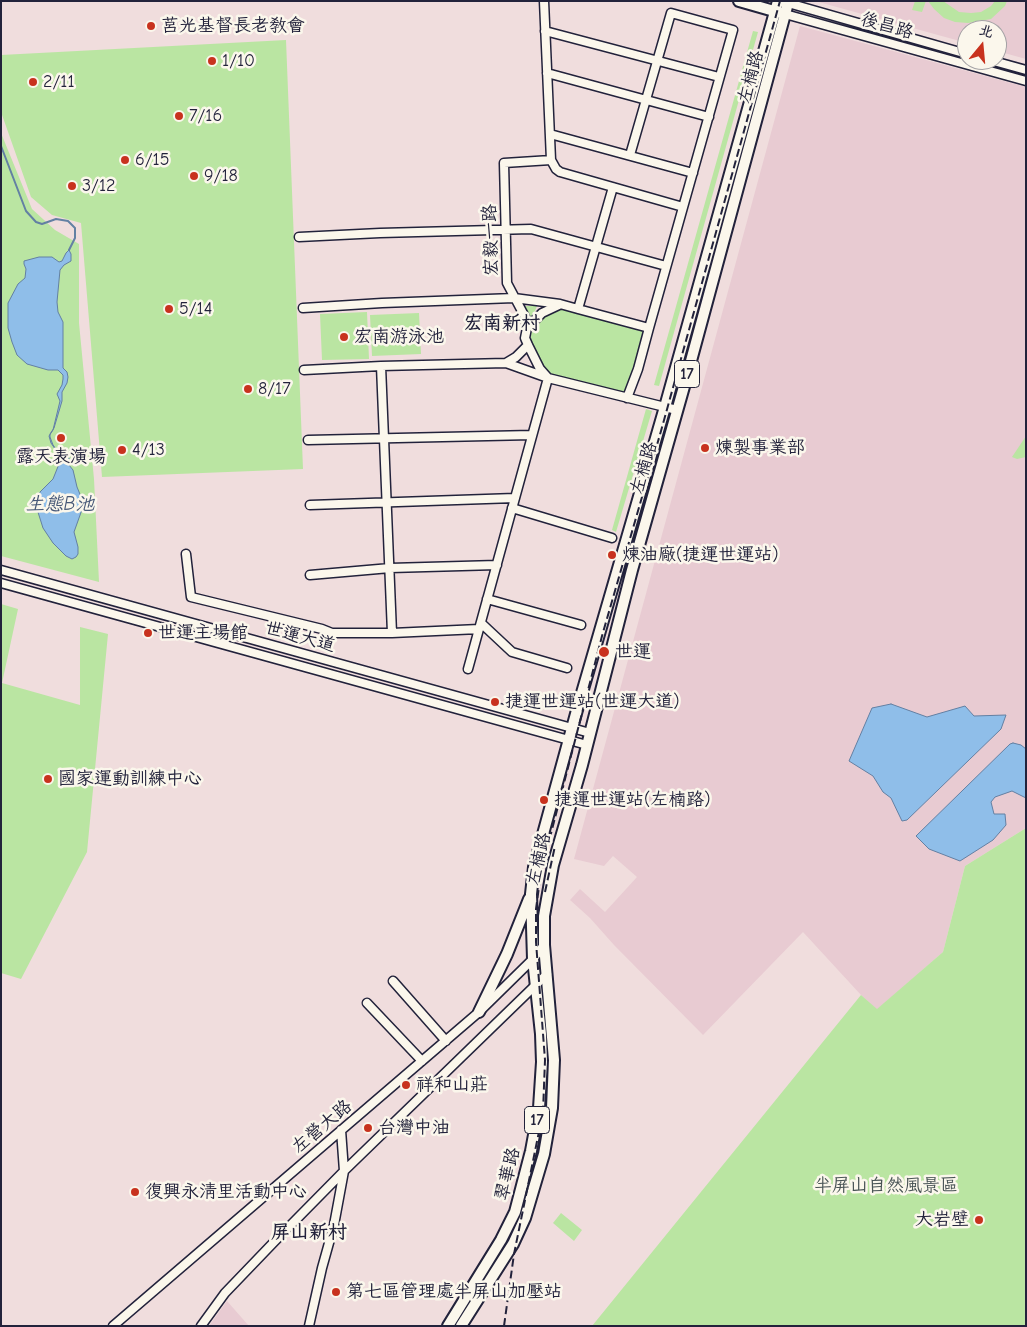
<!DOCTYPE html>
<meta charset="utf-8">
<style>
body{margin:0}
#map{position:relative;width:1027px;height:1327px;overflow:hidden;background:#f0dddd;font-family:"Comic Neue","LXGW WenKai TC",sans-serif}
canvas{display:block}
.frame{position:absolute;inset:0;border:2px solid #22223b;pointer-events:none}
.north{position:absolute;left:957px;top:20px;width:50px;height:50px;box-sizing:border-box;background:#fbf7ec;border:1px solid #a4a2a5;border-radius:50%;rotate:17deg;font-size:14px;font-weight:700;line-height:20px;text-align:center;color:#22223b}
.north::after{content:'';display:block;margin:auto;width:18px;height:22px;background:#c8321e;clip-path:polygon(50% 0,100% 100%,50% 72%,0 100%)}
</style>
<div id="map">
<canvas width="1027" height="1327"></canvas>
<div class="frame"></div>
<div class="north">北</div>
</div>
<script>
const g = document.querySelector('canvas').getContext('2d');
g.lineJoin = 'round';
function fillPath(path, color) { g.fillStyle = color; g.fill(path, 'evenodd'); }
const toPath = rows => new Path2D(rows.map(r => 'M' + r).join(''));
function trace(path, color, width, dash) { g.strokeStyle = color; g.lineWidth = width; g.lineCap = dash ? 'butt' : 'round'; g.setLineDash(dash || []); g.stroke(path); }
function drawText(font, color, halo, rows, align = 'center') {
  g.font = font + ' "Comic Neue","LXGW WenKai TC",sans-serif'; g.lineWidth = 5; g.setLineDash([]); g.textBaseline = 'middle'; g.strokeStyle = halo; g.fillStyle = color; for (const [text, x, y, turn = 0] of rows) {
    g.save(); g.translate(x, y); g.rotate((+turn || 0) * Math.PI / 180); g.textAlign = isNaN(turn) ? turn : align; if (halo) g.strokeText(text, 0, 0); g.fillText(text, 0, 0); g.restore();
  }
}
const built = toPath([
 [815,1,1026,1,1026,59,997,51,997,30,967,30,967,43],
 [800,26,1026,87,1026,828,965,866,943,952,877,1010,861,995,803,932,703,1035,614,945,590,918,570,900,580,889,605,912,637,877,613,856,604,866,574,859],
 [227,1301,249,1326,209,1326]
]);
const green = toPath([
 [915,1,926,1,922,12,912,10],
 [928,1,943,1,959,12,971,13,981,12,991,6,995,1,1007,1,1005,6,991,19,968,23,955,22,944,18,934,9],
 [753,31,758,32,659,386,654,385],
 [286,40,303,469,102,477,81,223,52,215,31,197,1,112,1,55],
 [1,133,32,209,55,230,79,244,79,323,94,479,99,582,1,556],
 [524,306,537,306,531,321],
 [560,308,644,331,636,365,625,393,551,374,542,365,530,342,532,329,544,317],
 [367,312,369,359,322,360,320,314],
 [419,313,421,354,372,356,370,315],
 [646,409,652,411,616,532,612,530],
 [1026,436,1026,457,1017,459,1012,457],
 [1,604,18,609,2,683,80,705,80,627,108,634,87,852,21,979,1,973],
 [1026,828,1026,1326,592,1326,861,995,877,1009,943,952,965,866],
 [561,1213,582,1230,574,1241,553,1223]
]);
const water = toPath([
 [69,250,71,254,71,261,64,265,60,270,57,302,58,312,63,322,63,368,67,372,68,377,67,383,62,392,62,401,54,428,50,434,50,437,53,445,63,458,66,457,69,458,69,465,73,470,77,487,84,504,74,532,78,547,78,554,76,557,72,559,66,556,53,543,43,528,37,509,37,501,40,492,53,479,59,464,62,459,51,443,49,436,53,430,60,401,57,394,62,385,63,379,63,375,58,370,48,370,27,364,17,355,12,342,8,328,8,303,18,284,25,278,26,269,24,264,24,261,39,257,52,257,59,262,62,261,66,253,69,250],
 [891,704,927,717,965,706,974,716,1006,715,1001,729,907,820,902,821,891,798,883,792,873,776,849,761,872,708,891,704],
 [1013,743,1021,745,1026,749,1026,798,1012,791,995,797,991,802,994,814,1005,814,1006,825,993,840,960,861,929,849,916,836,1010,744,1013,743]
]);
const stream = toPath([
 [1,146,26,211,36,222,42,224,56,219,68,221,75,228,75,238,69,250]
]);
const minor = toPath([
 [544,1,551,160,504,163,507,283,525,317,527,328,525,338,528,345,540,369,548,378,677,410],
 [788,1,788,3,967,54],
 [785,14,1026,81],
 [545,31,719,77],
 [990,60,1026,70],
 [547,73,709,117],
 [550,134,693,173],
 [551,160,556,169,560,172,683,207],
 [299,237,380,233,531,229,666,266],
 [303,308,382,303,514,298,560,304,578,309,649,328],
 [578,309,613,187],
 [527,328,542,313,559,305],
 [381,366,392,633],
 [304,370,381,366,506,363,516,357,528,345],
 [627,398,638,369,649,328,733,30,671,13,630,155],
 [308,440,532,435],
 [310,505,515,498],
 [512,508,612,538],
 [186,554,191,597,322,629,332,633,392,633,479,629],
 [1,570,590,733],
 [310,575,390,568,497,565],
 [1,583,587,745],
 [487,599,581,625],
 [481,623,512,652,567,668],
 [468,669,548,378,506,363],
 [393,981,446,1041],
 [367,1003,422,1061],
 [113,1326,479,1012,533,959,544,945],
 [201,1326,225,1293,274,1242,344,1171,547,974],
 [309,1326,322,1268,334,1225,344,1171,341,1130]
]);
const major = toPath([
 [739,1,781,13],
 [479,1012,507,954,529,899],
 [448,1326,501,1240,515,1212,531,1151,539,1108,542,1062,541,1034,533,959,531,894,534,867,577,710,665,407,778,1],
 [461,1326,513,1244,525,1218,544,1154,552,1108,554,1060,544,945,544,916,553,865,582,765,632,570,685,383,788,3,783,1]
]);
const rail = toPath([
 [545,892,555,846],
 [504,1326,514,1254,543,1112,545,1060,536,942,536,909,541,872,602,636,661,431,780,1]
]);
const markers = [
 [151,26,5,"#c8321e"],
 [212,61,5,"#c8321e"],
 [33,82,5,"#c8321e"],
 [179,116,5,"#c8321e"],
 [125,160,5,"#c8321e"],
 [194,176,5,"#c8321e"],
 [72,186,5,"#c8321e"],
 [169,309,5,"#c8321e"],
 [344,337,5,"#c8321e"],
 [248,389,5,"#c8321e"],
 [61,438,5,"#c8321e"],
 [705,448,5,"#c8321e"],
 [122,450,5,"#c8321e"],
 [612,555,5,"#c8321e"],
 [148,633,5,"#c8321e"],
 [604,652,6,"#c8321e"],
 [495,702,5,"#c8321e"],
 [48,779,5,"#c8321e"],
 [544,800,5,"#c8321e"],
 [406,1085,5,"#c8321e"],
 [368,1128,5,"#c8321e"],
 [135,1192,5,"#c8321e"],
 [979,1220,5,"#c8321e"],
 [336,1292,5,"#c8321e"]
];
const shields = [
 [687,374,25],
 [537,1120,25]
];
const shieldNames = [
 ["17",687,374],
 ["17",537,1120]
];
const poiNames = [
 ["莒光基督長老教會",161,26],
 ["1/10",222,61],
 ["2/11",43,82],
 ["7/16",189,116],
 ["6/15",135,160],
 ["9/18",204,176],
 ["3/12",82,186],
 ["5/14",179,309],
 ["宏南游泳池",354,337],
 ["8/17",258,389],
 ["煉製事業部",715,448],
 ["4/13",132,450],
 ["露天表演場",61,457,"center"],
 ["煉油廠(捷運世運站)",622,555],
 ["世運主場館",158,633],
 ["世運",615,652],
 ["捷運世運站(世運大道)",505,702],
 ["國家運動訓練中心",58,779],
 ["捷運世運站(左楠路)",554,800],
 ["祥和山莊",416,1085],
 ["台灣中油",378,1128],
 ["復興永清里活動中心",145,1192],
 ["大岩壁",969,1220,"right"],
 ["第七區管理處半屏山加壓站",346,1292]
];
const streetNames = [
 ["後昌路",887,26,16],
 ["左楠路",751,77,-75],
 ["宏毅一路",491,240,-92],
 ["左楠路",644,468,-74],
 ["世運大道",300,637,15],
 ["左楠路",539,859,-77],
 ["左營大路",322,1127,-40],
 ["翠華路",508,1174,-76]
];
const parkNames = [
 ["半屏山自然風景區",886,1186]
];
const neighbourhoodNames = [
 ["宏南新村",502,324],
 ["屏山新村",309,1233]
];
const waterNames = [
 ["生態B池",60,505]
];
fillPath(built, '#e8cbd2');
fillPath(green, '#bae5a2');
fillPath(water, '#8fbee9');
trace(water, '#6380a3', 1);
trace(stream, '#6380a3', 2);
trace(minor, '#22223b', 11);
trace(major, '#22223b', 14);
trace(minor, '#fbf7ec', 8);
trace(major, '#fbf7ec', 10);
trace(rail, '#22223b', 2, [8, 4]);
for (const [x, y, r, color] of markers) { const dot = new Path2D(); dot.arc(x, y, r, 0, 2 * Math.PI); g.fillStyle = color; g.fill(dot); trace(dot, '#fbf7ec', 2); }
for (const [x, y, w] of shields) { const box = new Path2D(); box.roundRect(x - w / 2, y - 13.5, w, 27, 4); g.fillStyle = '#fbf7ec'; g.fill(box); trace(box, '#22223b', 1); }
drawText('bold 16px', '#22223b', null, shieldNames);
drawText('18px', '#22223b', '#fbf7ec', poiNames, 'left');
drawText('18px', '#22223b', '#fbf7ec', streetNames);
drawText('18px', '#485355', '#fbf7ec', parkNames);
drawText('bold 19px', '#22223b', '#fbf7ec', neighbourhoodNames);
drawText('italic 19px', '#485978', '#fbf7ec', waterNames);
</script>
